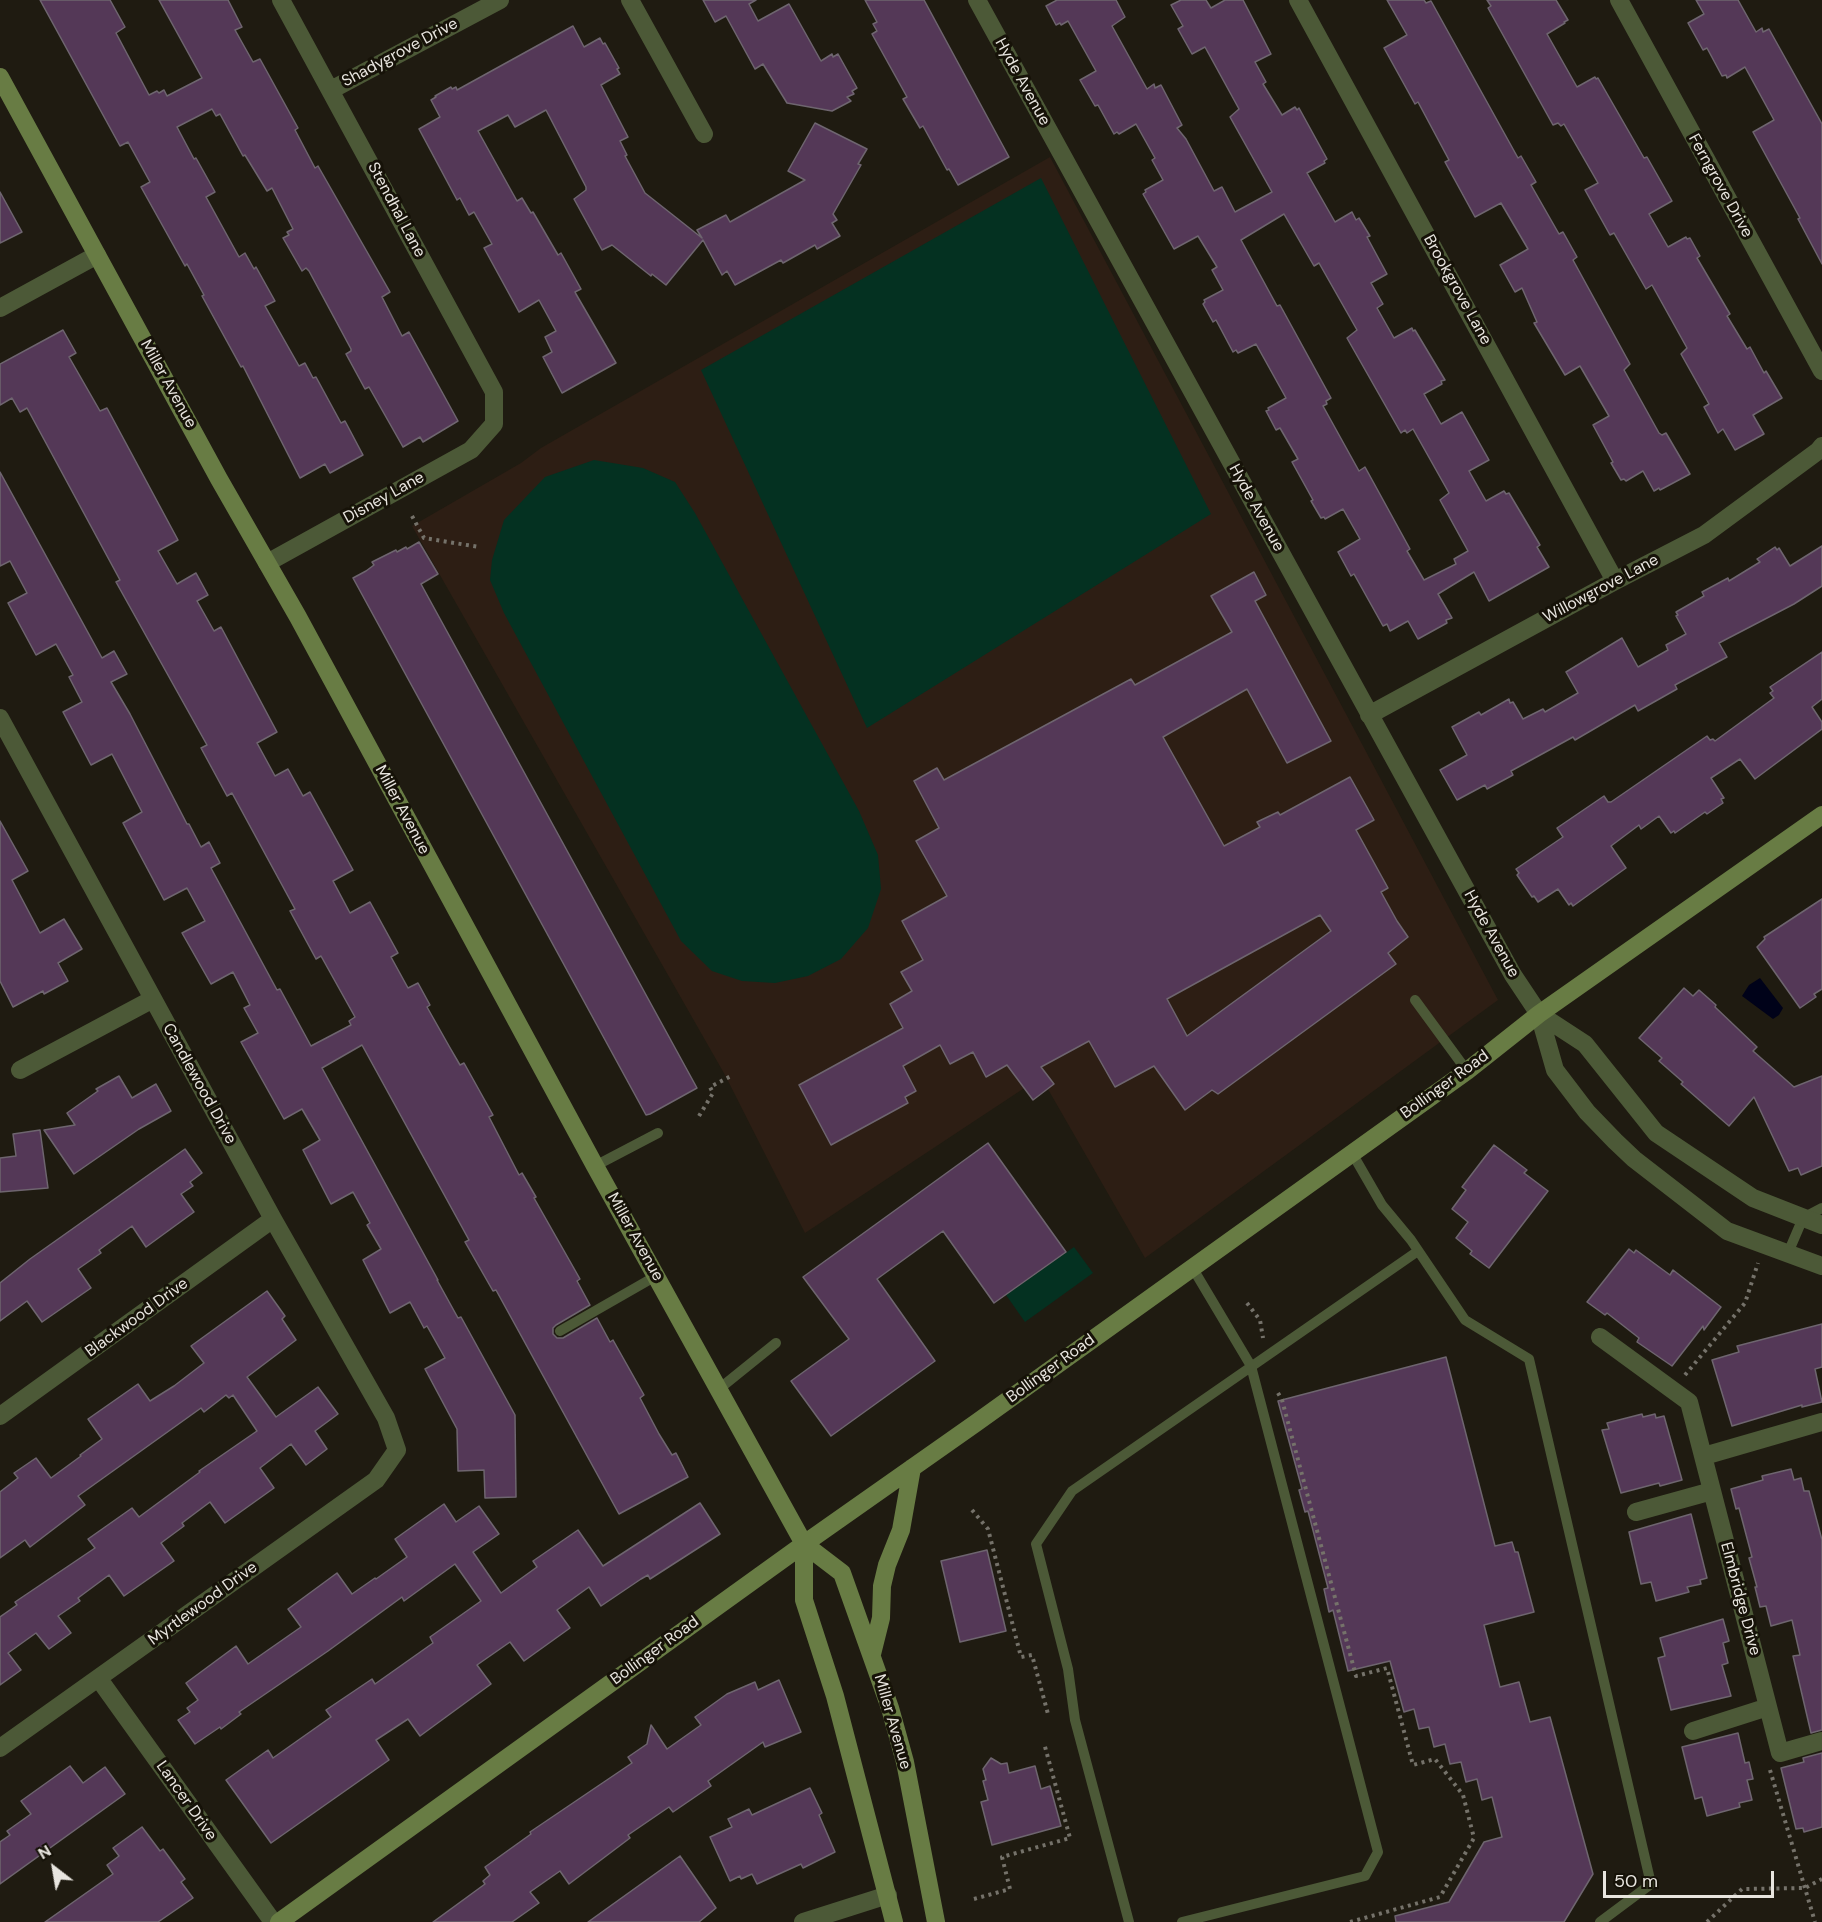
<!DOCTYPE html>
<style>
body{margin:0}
#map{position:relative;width:1822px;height:1922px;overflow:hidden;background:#1f1b11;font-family:"DM Sans",sans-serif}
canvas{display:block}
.north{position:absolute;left:24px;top:1838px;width:60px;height:60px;-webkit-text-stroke:4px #161208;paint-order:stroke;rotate:329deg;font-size:16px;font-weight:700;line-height:24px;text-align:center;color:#e8e5df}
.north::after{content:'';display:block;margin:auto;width:21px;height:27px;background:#e8e5df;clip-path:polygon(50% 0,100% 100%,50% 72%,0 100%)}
.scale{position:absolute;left:1603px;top:1871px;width:171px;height:27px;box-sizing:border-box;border:3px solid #e8e5df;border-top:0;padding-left:8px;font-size:18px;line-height:21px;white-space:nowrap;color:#e8e5df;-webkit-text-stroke:4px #161208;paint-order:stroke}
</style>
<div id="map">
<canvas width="1822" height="1922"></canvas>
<div class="north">N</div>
<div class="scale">50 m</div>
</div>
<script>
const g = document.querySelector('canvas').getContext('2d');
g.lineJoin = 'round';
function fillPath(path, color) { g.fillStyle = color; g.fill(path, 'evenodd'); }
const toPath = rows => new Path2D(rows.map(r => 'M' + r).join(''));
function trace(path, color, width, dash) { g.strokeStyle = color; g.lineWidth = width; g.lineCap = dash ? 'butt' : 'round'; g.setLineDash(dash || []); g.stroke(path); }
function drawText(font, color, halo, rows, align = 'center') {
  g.font = font + ' "DM Sans",sans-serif'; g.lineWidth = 6; g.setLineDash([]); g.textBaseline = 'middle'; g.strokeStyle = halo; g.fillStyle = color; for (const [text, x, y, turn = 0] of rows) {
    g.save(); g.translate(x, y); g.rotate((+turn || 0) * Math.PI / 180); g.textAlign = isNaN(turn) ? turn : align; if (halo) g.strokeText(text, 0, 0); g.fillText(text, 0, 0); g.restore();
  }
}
const education = toPath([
 [1050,157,1498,1000,1145,1258,1041,1077,805,1233,725,1075,412,526,521,463,541,448]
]);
const green = toPath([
 [1041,178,1211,514,867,728,701,370],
 [594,460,643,468,675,482,695,513,859,811,878,855,881,889,868,928,841,959,808,976,775,983,742,981,712,971,681,941,504,613,490,580,492,560,504,520,545,477],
 [1074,1247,1093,1273,1025,1322,1006,1295]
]);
const water = toPath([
 [1760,978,1783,1008,1779,1015,1773,1019,1742,996,1749,985]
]);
const building = toPath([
 [40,0,110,0,125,27,116,33,149,95,157,91,159,93,164,90,167,96,202,78,159,0,228,0,242,27,235,30,253,62,260,59,298,128,295,130,315,168,318,166,390,292,382,297,402,336,409,332,458,421,423,442,420,437,403,447,369,387,365,389,346,354,351,351,351,349,309,271,306,268,302,271,283,238,289,235,287,232,293,229,272,188,267,191,245,155,243,156,220,114,216,116,212,109,177,127,194,159,196,158,215,192,206,197,239,257,245,253,254,269,256,267,275,301,265,306,299,366,305,363,313,378,316,377,341,423,345,421,363,455,330,473,325,464,300,478,243,366,241,367,202,296,204,295,187,264,185,266,141,187,150,182,128,142,120,146,40,0],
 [703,0,756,0,749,4,758,21,789,4,821,61,832,54,833,57,838,54,857,88,852,91,854,94,847,97,851,101,832,111,787,103,763,64,755,69,726,16,715,22,703,0],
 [865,0,924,0,1009,157,958,185,949,169,947,170,923,126,920,128,903,99,907,97,872,34,877,31,873,24,877,22,865,0],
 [1057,0,1116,0,1125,17,1112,26,1147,89,1154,84,1155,88,1161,85,1182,125,1177,128,1186,139,1214,191,1222,187,1235,212,1272,192,1230,117,1239,109,1205,47,1192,54,1178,29,1183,26,1171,5,1181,0,1206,0,1211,8,1225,0,1243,0,1271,54,1255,62,1266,82,1263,84,1282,115,1295,107,1297,110,1299,108,1327,159,1324,161,1325,163,1307,173,1335,222,1352,212,1356,220,1359,218,1370,236,1367,237,1387,274,1371,283,1383,304,1377,308,1394,338,1412,328,1413,331,1415,330,1445,380,1441,381,1442,384,1424,394,1441,424,1462,412,1489,460,1469,471,1486,501,1504,491,1506,494,1509,493,1540,545,1537,547,1549,567,1489,601,1474,572,1438,594,1452,618,1446,620,1447,623,1418,639,1408,621,1390,631,1387,624,1383,626,1354,574,1351,576,1338,552,1360,539,1343,509,1325,519,1324,517,1321,518,1311,501,1313,500,1292,462,1298,459,1280,428,1276,430,1266,411,1269,410,1268,408,1286,398,1256,344,1238,353,1236,350,1233,352,1216,320,1213,322,1203,304,1205,302,1204,300,1223,290,1212,270,1217,267,1198,236,1174,249,1143,194,1146,192,1145,190,1163,180,1152,160,1155,158,1136,124,1119,134,1117,132,1114,134,1098,105,1095,106,1080,80,1096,71,1068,21,1061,25,1060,23,1056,25,1046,6,1057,0],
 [1284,214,1314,266,1319,263,1357,330,1347,338,1401,433,1405,430,1407,433,1413,429,1449,493,1440,500,1468,551,1454,559,1456,564,1424,580,1407,551,1410,549,1365,467,1359,471,1323,406,1327,404,1326,401,1331,398,1280,305,1277,306,1241,240,1284,214],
 [1387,0,1424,0,1426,3,1431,1,1518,158,1521,156,1536,182,1531,185,1559,234,1563,232,1577,257,1573,260,1630,364,1624,370,1659,433,1662,435,1666,433,1690,474,1660,490,1659,488,1654,491,1643,471,1626,481,1624,479,1621,480,1611,463,1613,462,1593,425,1609,416,1580,366,1565,375,1534,323,1537,322,1522,288,1515,292,1500,265,1528,249,1501,203,1475,217,1445,162,1449,160,1418,102,1415,104,1384,48,1407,35,1387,0],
 [1487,0,1556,0,1568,20,1564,22,1565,23,1547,34,1577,87,1595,77,1596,79,1598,78,1644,158,1647,157,1672,201,1649,214,1668,247,1686,237,1687,239,1690,238,1700,256,1697,258,1730,314,1727,316,1747,349,1750,347,1764,373,1766,371,1782,398,1753,415,1764,434,1735,450,1723,429,1718,433,1704,407,1709,404,1681,354,1687,348,1652,285,1646,289,1614,233,1610,235,1585,190,1598,183,1564,124,1561,126,1558,123,1553,125,1488,8,1491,6,1487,0],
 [1696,0,1738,0,1756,32,1762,28,1763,32,1769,29,1822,124,1822,264,1798,219,1800,218,1753,132,1774,120,1745,67,1727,78,1726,75,1722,76,1707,48,1703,50,1688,23,1704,14,1696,0],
 [573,26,584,47,600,38,603,44,605,43,619,68,617,69,620,74,601,85,628,137,620,141,627,155,625,156,645,193,702,238,697,230,726,215,730,222,805,180,788,171,815,123,867,149,858,164,861,165,833,214,837,220,832,223,840,236,817,249,815,245,783,263,781,260,735,285,727,271,722,275,703,240,666,285,652,274,651,276,612,245,602,250,574,199,586,190,586,187,546,110,515,127,508,115,478,131,517,201,522,198,531,213,533,212,558,255,561,253,581,289,575,292,576,294,616,363,562,393,543,357,552,352,545,337,556,331,539,300,519,312,484,248,492,244,474,212,469,215,460,198,457,200,419,129,440,117,431,100,436,97,435,96,451,87,452,89,456,87,457,90,573,26],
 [0,192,22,232,0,243,0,192],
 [63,330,76,353,69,357,100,411,107,408,178,540,158,551,177,584,196,573,208,595,197,601,214,631,221,627,277,732,257,743,275,776,288,769,303,796,310,792,353,870,333,881,350,913,370,902,398,953,391,957,408,988,418,983,430,1005,427,1007,449,1046,460,1065,464,1063,493,1115,489,1117,519,1175,522,1173,536,1197,534,1198,580,1279,577,1281,590,1305,556,1325,553,1328,553,1334,557,1338,563,1338,597,1318,610,1342,613,1340,644,1395,640,1398,659,1434,672,1455,676,1453,688,1477,619,1514,496,1290,493,1291,465,1242,469,1240,362,1045,322,1068,438,1280,437,1280,458,1318,461,1317,515,1415,516,1497,485,1498,484,1470,458,1471,457,1429,425,1369,445,1358,427,1326,424,1328,410,1302,390,1313,363,1260,381,1249,367,1225,370,1223,353,1192,331,1204,303,1150,320,1140,302,1109,284,1119,241,1042,258,1033,244,1008,250,1005,233,972,211,984,182,933,205,921,187,888,164,900,123,823,142,812,112,754,91,765,63,712,82,702,69,677,73,675,56,644,36,655,8,603,27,593,10,561,0,566,0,472,102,658,114,651,127,674,111,682,130,714,187,824,189,824,201,847,209,842,220,863,211,868,277,990,280,989,311,1046,351,1025,349,1021,355,1017,321,956,316,959,290,911,295,909,232,793,227,796,201,748,207,745,116,582,120,580,27,408,20,412,12,398,0,405,0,364,63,330],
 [419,542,438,574,421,584,697,1088,650,1114,646,1115,353,578,366,571,374,565,372,562,396,550,397,552,406,547,407,549,419,542],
 [1822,546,1822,586,1794,604,1719,643,1727,657,1675,685,1677,689,1638,711,1635,705,1575,740,1573,737,1511,771,1513,775,1487,789,1485,785,1457,800,1440,770,1467,755,1452,727,1479,712,1481,715,1509,699,1510,703,1513,702,1523,719,1543,709,1545,712,1578,693,1566,672,1622,638,1638,667,1668,650,1666,645,1686,634,1676,616,1678,615,1676,612,1704,596,1702,592,1728,578,1729,581,1760,562,1757,559,1775,547,1777,550,1779,548,1790,566,1822,546],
 [1254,572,1266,595,1255,601,1331,741,1287,763,1247,689,1163,737,1224,846,1260,827,1257,822,1278,812,1280,815,1350,777,1374,820,1356,830,1388,888,1381,892,1397,921,1408,937,1388,953,1396,964,1218,1094,1212,1090,1185,1110,1154,1066,1115,1087,1089,1041,1041,1067,1054,1084,1033,1100,1007,1065,986,1077,973,1052,950,1064,940,1045,903,1066,916,1091,905,1097,908,1103,831,1145,799,1085,903,1028,890,1004,912,991,901,972,923,960,902,921,947,896,916,841,939,828,914,781,937,768,944,780,1131,679,1135,685,1232,632,1211,596,1254,572],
 [1320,915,1331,931,1187,1036,1167,999,1320,915],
 [1822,652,1822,699,1812,707,1822,722,1822,729,1755,779,1740,759,1711,778,1724,798,1721,799,1723,803,1707,814,1705,812,1675,833,1674,831,1671,833,1659,816,1641,829,1639,825,1611,846,1626,868,1573,906,1571,903,1569,905,1558,889,1538,902,1534,896,1532,897,1517,875,1519,873,1516,869,1563,837,1557,828,1604,796,1608,802,1611,802,1707,736,1710,740,1713,739,1715,741,1774,698,1770,693,1773,691,1770,687,1822,652],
 [0,821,28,871,12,880,40,933,64,919,82,949,58,963,68,981,44,994,43,991,13,1007,0,981,0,821],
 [1822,899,1822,989,1814,994,1816,997,1800,1008,1757,947,1765,939,1764,937,1822,899],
 [1684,988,1693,996,1699,990,1716,1005,1715,1007,1757,1047,1753,1051,1794,1087,1822,1076,1822,1166,1801,1175,1798,1168,1789,1171,1754,1097,1729,1126,1681,1084,1683,1082,1659,1061,1662,1058,1639,1038,1684,988],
 [119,1076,132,1098,156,1084,171,1111,139,1129,74,1174,44,1130,75,1125,67,1113,98,1091,96,1089,119,1076],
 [40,1130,48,1188,0,1192,0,1158,16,1156,13,1134,40,1130],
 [988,1143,1066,1252,994,1303,943,1231,877,1279,935,1361,831,1436,791,1381,849,1339,803,1277,988,1143],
 [1494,1145,1527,1170,1524,1173,1548,1191,1489,1268,1470,1254,1472,1251,1456,1238,1468,1222,1452,1209,1466,1190,1462,1187,1494,1145],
 [185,1149,202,1173,190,1182,193,1186,181,1194,194,1212,146,1247,132,1226,99,1250,101,1253,78,1269,91,1288,42,1322,27,1301,0,1321,0,1283,30,1259,185,1149],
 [1629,1249,1634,1253,1636,1250,1670,1275,1673,1270,1721,1307,1704,1330,1703,1326,1672,1366,1637,1342,1639,1338,1607,1313,1605,1315,1587,1302,1629,1249],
 [267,1291,285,1316,282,1319,296,1340,247,1377,276,1417,318,1387,338,1414,315,1431,327,1449,306,1465,291,1444,260,1468,274,1488,225,1523,210,1502,182,1523,184,1526,161,1543,174,1561,124,1596,109,1575,78,1598,80,1601,58,1616,71,1633,49,1649,36,1633,8,1653,21,1670,0,1685,0,1617,17,1605,15,1602,95,1548,88,1539,132,1508,139,1517,200,1472,199,1471,257,1431,233,1395,229,1398,226,1395,204,1412,201,1408,78,1496,85,1505,30,1547,25,1540,0,1558,0,1492,18,1478,14,1473,36,1458,51,1478,81,1456,80,1455,102,1439,88,1419,138,1384,150,1401,174,1386,204,1363,191,1346,267,1291],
 [1822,1324,1822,1367,1815,1369,1822,1402,1802,1407,1802,1405,1732,1426,1712,1360,1739,1352,1737,1346,1822,1324],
 [1446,1357,1495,1546,1512,1542,1515,1552,1518,1552,1534,1612,1484,1625,1500,1687,1519,1682,1530,1722,1550,1717,1593,1874,1564,1922,1396,1922,1395,1916,1449,1902,1484,1842,1502,1837,1492,1797,1482,1800,1477,1779,1466,1782,1461,1762,1450,1764,1445,1744,1434,1747,1429,1727,1419,1729,1414,1709,1404,1712,1390,1661,1348,1671,1333,1610,1329,1612,1324,1589,1328,1588,1308,1511,1305,1512,1299,1490,1302,1489,1278,1401,1446,1357],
 [1642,1414,1643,1417,1655,1414,1656,1418,1664,1416,1682,1480,1660,1486,1659,1483,1621,1493,1602,1430,1609,1429,1607,1423,1642,1414],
 [1791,1469,1794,1480,1801,1478,1804,1491,1809,1491,1822,1540,1822,1730,1811,1733,1793,1656,1800,1655,1792,1620,1771,1626,1766,1606,1760,1607,1755,1587,1757,1587,1749,1558,1752,1557,1739,1508,1736,1509,1731,1489,1763,1480,1762,1476,1791,1469],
 [700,1503,720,1534,650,1579,648,1575,641,1579,601,1606,589,1587,557,1610,570,1628,524,1661,510,1642,477,1665,491,1684,420,1736,408,1719,376,1740,389,1760,271,1843,226,1780,268,1750,273,1758,331,1717,326,1710,372,1679,375,1684,433,1643,430,1637,481,1601,455,1564,404,1601,402,1597,328,1651,239,1712,241,1714,221,1729,220,1727,195,1744,178,1720,190,1712,187,1708,198,1700,186,1683,236,1646,248,1664,301,1627,288,1609,337,1573,352,1594,375,1578,376,1579,407,1557,395,1539,444,1504,456,1522,479,1506,499,1534,473,1552,501,1593,537,1567,533,1561,578,1530,603,1566,700,1503],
 [1691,1514,1707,1578,1700,1580,1701,1584,1687,1587,1689,1592,1656,1601,1651,1582,1641,1584,1629,1532,1691,1514],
 [987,1550,1006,1631,960,1642,941,1561,987,1550],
 [1723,1619,1729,1641,1723,1643,1728,1663,1722,1665,1731,1696,1671,1710,1658,1658,1665,1656,1660,1638,1723,1619],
 [779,1680,801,1732,765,1747,763,1742,708,1781,711,1786,673,1812,669,1807,628,1835,630,1838,569,1884,560,1871,530,1892,539,1903,512,1922,433,1922,485,1884,483,1881,490,1875,485,1867,531,1834,530,1832,632,1763,628,1757,647,1744,651,1725,667,1749,701,1725,695,1717,727,1694,755,1682,758,1690,779,1680],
 [1738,1733,1745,1763,1749,1762,1753,1779,1747,1780,1752,1800,1739,1803,1740,1807,1707,1816,1702,1797,1695,1799,1682,1747,1738,1733],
 [1822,1753,1822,1827,1804,1832,1803,1828,1796,1829,1781,1768,1804,1762,1803,1758,1822,1753],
 [991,1758,1001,1764,1007,1763,1009,1773,1035,1766,1041,1789,1050,1786,1061,1826,992,1845,981,1802,988,1800,983,1781,986,1780,983,1769,991,1758],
 [70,1766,83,1783,105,1767,125,1794,0,1884,0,1842,10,1835,7,1831,31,1814,21,1801,70,1766],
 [810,1788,822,1813,819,1815,835,1852,803,1868,801,1864,757,1884,752,1874,741,1879,740,1876,730,1881,710,1837,732,1827,728,1819,749,1809,752,1815,810,1788],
 [142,1827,160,1851,163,1849,185,1879,181,1882,193,1898,158,1922,45,1922,113,1874,107,1865,119,1856,113,1848,142,1827],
 [680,1856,716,1908,699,1922,588,1922,680,1856]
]);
const path = toPath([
 [412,516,424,538,479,547],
 [699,1116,713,1093,710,1087,733,1075],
 [1247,1303,1260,1320,1263,1338],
 [1685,1375,1745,1303,1758,1263],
 [1278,1393,1282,1400,1356,1676,1387,1668,1413,1765,1435,1759,1463,1795,1474,1838,1440,1897,1350,1922],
 [972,1510,988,1529,1021,1657,1032,1655,1048,1714],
 [1770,1770,1815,1922],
 [974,1899,1010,1889,1002,1857,1070,1838,1044,1743],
 [1707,1922,1742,1889,1805,1888,1822,1879]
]);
const lane = toPath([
 [1415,1000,1467,1071],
 [1352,1153,1382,1205,1411,1240,1465,1320,1529,1359,1651,1884,1600,1922],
 [595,1166,658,1133],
 [1788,1253,1803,1218,1822,1208],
 [560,1331,656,1276],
 [719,1389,776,1343],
 [1129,1922,1075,1720,1068,1669,1036,1544,1072,1491,1418,1251],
 [1182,1922,1365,1876,1378,1852,1251,1366,1192,1267]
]);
const street = toPath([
 [630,0,704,134],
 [977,0,1513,975,1539,1014,1555,1070,1587,1112,1615,1141,1634,1159,1727,1231,1822,1266],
 [1298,0,1615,581],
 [1619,0,1822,371],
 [331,90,500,0],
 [0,308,97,255],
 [267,563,471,450,494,424,494,392,281,0],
 [1369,715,1615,581,1704,535,1818,451,1822,446],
 [0,718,273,1219,386,1418,397,1450,376,1480,0,1748],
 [1539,1014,1585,1044,1656,1133,1753,1198,1822,1225],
 [20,1070,153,999],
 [1600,1337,1689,1402,1780,1753,1822,1741],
 [0,1416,273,1219],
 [1704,1456,1822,1422],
 [1636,1512,1712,1491],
 [99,1679,273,1922],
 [1693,1731,1768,1707],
 [803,1922,888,1895]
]);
const secondary = toPath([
 [0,77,219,479,298,617,595,1166,804,1544,842,1573,890,1708,905,1762,936,1922],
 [804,1544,804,1600,835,1696,894,1922],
 [872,1654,881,1618,882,1586,887,1565,901,1530,912,1468],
 [279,1922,804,1544,976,1423,1467,1071,1539,1014,1822,815]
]);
const streetNames = [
 ["Shadygrove Drive",400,53,-28],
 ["Hyde Avenue",1022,82,61],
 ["Ferngrove Drive",1720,186,61],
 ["Stendhal Lane",396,210,62],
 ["Brookgrove Lane",1457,290,61],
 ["Miller Avenue",168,384,61],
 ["Disney Lane",384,498,-29],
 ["Hyde Avenue",1256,508,61],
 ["Willowgrove Lane",1601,589,-28],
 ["Miller Avenue",402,810,62],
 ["Hyde Avenue",1491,934,61],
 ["Candlewood Drive",199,1084,61],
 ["Bollinger Road",1445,1085,-36],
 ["Miller Avenue",635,1237,61],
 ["Blackwood Drive",137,1318,-36],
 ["Bollinger Road",1051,1369,-36],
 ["Elmbridge Drive",1740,1599,75],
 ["Myrtlewood Drive",203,1604,-36],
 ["Bollinger Road",655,1651,-36],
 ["Miller Avenue",892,1722,74],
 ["Lancer Drive",186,1801,55]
];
fillPath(education, '#2d1e14');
fillPath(green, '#043121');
fillPath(water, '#000219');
fillPath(building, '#543857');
trace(building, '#6e656f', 1.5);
trace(path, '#75726a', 4, [3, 4.5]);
trace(lane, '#4c5937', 10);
trace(street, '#4c5937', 18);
trace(secondary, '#687c44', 18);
drawText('16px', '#e8e5df', '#161208', streetNames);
</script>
